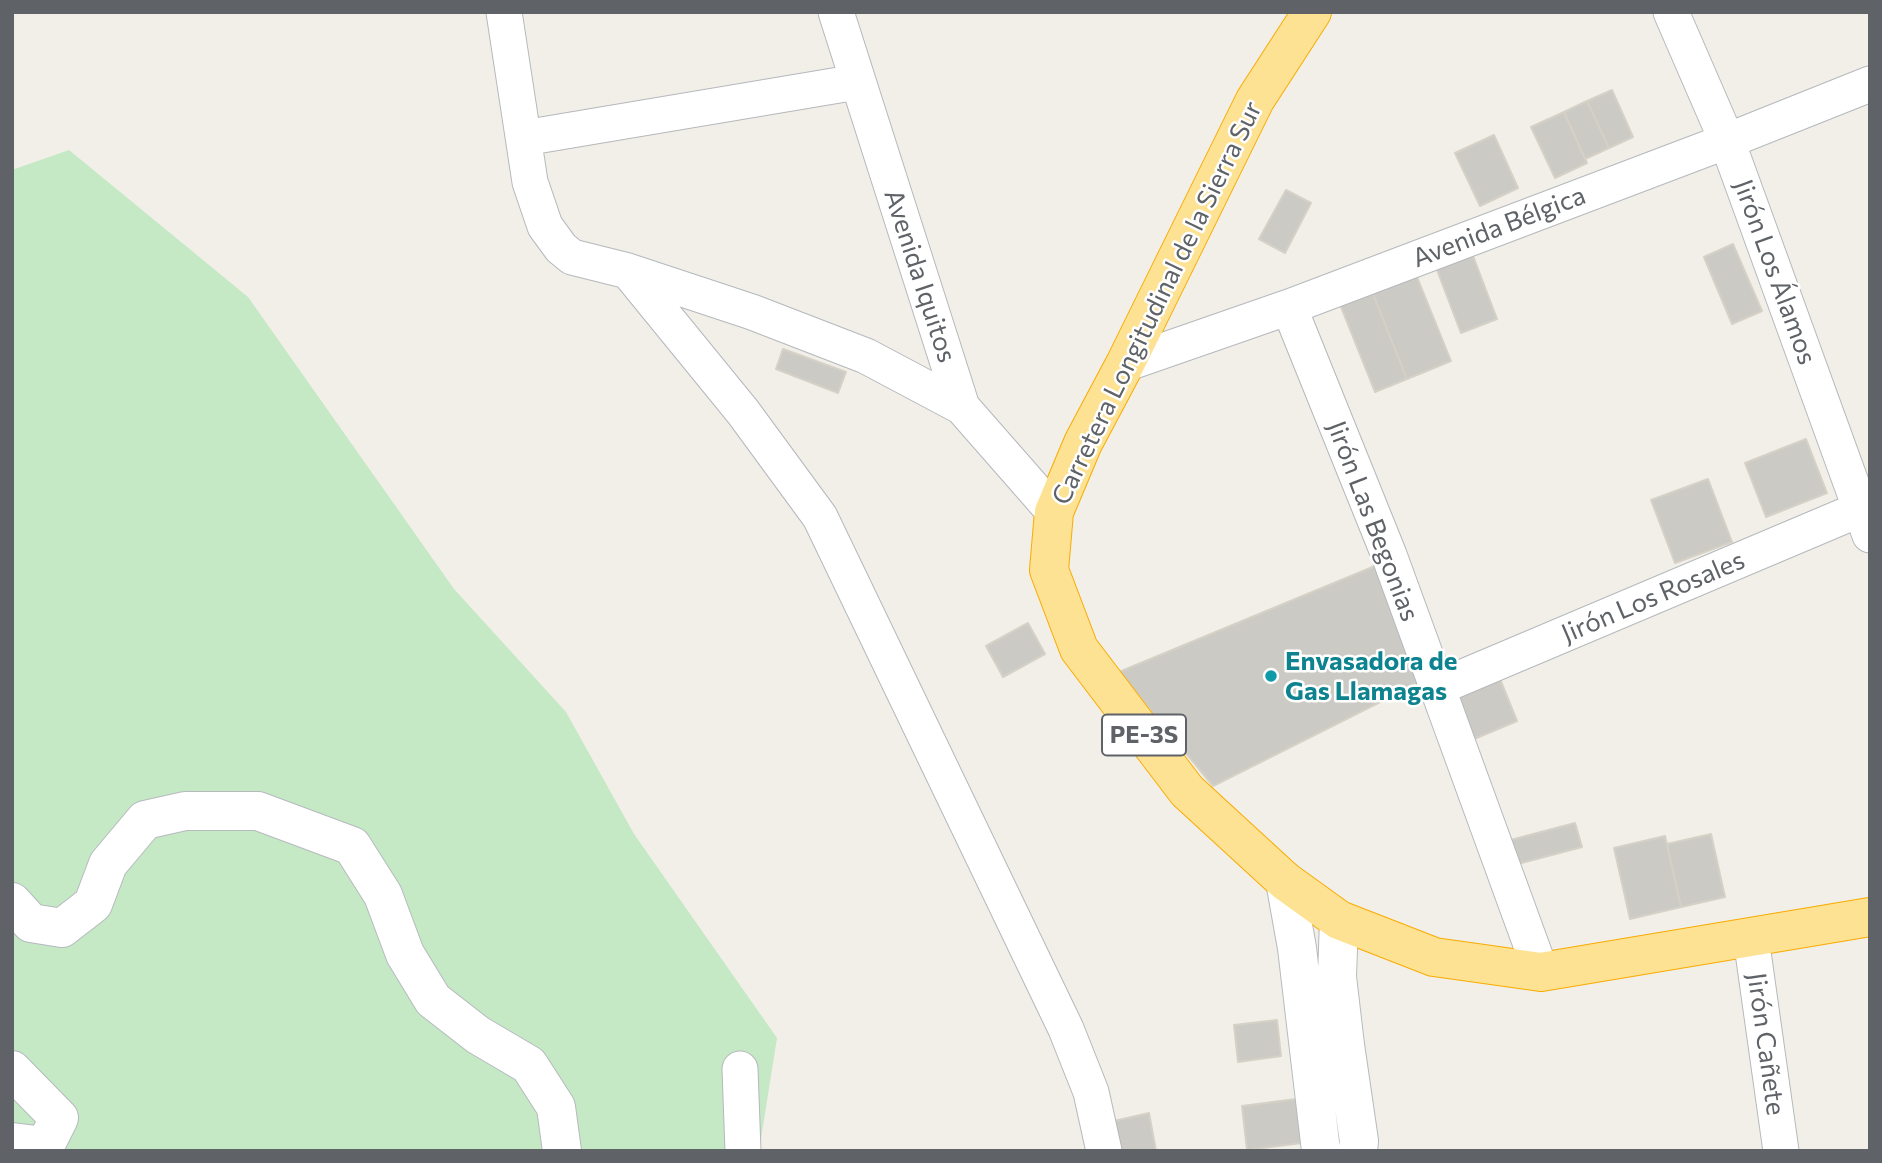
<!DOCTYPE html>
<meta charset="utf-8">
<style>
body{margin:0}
#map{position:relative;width:1882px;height:1163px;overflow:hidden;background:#f1efe8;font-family:Commissioner,sans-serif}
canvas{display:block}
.frame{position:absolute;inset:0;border:14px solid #5f6368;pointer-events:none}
</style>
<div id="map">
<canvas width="1882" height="1163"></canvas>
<div class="frame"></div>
</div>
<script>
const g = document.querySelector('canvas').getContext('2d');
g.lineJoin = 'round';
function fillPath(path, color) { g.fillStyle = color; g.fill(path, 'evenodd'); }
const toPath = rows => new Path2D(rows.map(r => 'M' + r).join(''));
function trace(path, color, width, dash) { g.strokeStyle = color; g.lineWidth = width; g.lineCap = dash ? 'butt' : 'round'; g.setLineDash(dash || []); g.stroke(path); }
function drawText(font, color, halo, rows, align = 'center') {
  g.font = font + ' Commissioner,sans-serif'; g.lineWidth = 5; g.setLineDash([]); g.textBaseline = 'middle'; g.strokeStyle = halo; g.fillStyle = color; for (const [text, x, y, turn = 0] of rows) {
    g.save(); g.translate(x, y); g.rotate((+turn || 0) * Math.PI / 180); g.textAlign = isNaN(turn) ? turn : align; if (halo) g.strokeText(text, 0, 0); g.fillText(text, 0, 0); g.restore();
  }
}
const green = toPath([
 [69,150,248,297,454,589,566,712,634,834,777,1038,759,1151,12,1151,12,170]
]);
const building = toPath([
 [1612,90,1633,137,1609,148,1587,101,1612,90],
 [1587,101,1609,148,1585,159,1564,112,1587,101],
 [1564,112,1587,163,1555,178,1531,127,1564,112],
 [1494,135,1518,188,1480,206,1455,153,1494,135],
 [1286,190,1311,203,1285,253,1259,239,1286,190],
 [1733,244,1762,311,1732,324,1704,257,1733,244],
 [1470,248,1497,319,1461,333,1434,262,1470,248],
 [1415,272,1451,361,1407,379,1371,289,1415,272],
 [1371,289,1407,379,1375,392,1339,302,1371,289],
 [783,349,846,372,838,393,776,369,783,349],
 [1806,439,1827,493,1766,517,1745,463,1806,439],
 [1708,479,1732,542,1675,563,1651,500,1708,479],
 [1375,566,1422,681,1213,786,1119,672,1375,566],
 [1028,623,1045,654,1003,677,986,646,1028,623],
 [1500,679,1517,721,1467,742,1450,699,1500,679],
 [1575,823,1582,847,1510,866,1503,842,1575,823],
 [1711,834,1725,897,1681,907,1667,844,1711,834],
 [1665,836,1681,907,1630,919,1614,848,1665,836],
 [1277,1020,1281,1056,1238,1062,1234,1025,1277,1020],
 [1296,1099,1302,1143,1247,1150,1242,1106,1296,1099],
 [1149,1113,1156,1151,1120,1151,1114,1121,1149,1113]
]);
const street = toPath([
 [504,12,530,182,545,226,561,248,572,257,628,271,752,312,866,356,962,407],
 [836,12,962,407,1054,512],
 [1671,12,1727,141,1870,535],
 [524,138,857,82],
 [628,271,743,412,820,517,1066,1029,1091,1092,1104,1151],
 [1289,307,1389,555,1541,972],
 [1125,364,1289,307,1727,141,1870,84],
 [1437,688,1870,505],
 [1751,938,1781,1151],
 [740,1069,743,1151]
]);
const secondary = toPath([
 [1285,881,1297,948,1321,1151],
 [12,902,31,923,62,928,93,904,108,864,145,820,185,811,258,811,352,846,383,895,405,954,433,1000,478,1035,529,1065,556,1107,562,1151],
 [1339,920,1337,977,1345,1045,1359,1141,1358,1151],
 [12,1070,59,1118,45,1146,12,1142]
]);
const highway = toPath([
 [1312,12,1255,100,1125,364,1083,443,1054,512,1049,570,1079,649,1187,791,1285,881,1339,920,1434,957,1541,972,1870,917]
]);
const markers = [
 [1271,676,7,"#0f9aa8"]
];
const shields = [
 [1144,735,84]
];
const shieldNames = [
 ["PE-3S",1144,735]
];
const streetNames = [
 ["Avenida Bélgica",1499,227,-21],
 ["Jirón Los Álamos",1775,272,70],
 ["Avenida Iquitos",920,276,72],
 ["Carretera Longitudinal de la Sierra Sur",1157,303,-64],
 ["Jirón Las Begonias",1373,521,69],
 ["Jirón Los Rosales",1653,597,-23],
 ["Jirón Cañete",1766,1044,82]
];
const cultureNames = [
 ["Envasadora de",1285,661],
 ["Gas Llamagas",1285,691]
];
fillPath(green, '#c5e8c5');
fillPath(building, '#cccac5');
trace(building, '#d6d1c6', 2);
trace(street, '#b5b8bc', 37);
trace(secondary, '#b6babf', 40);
trace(highway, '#f9ab00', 40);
trace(street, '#fff', 35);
trace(secondary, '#fff', 38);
trace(highway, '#fde293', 38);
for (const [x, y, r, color] of markers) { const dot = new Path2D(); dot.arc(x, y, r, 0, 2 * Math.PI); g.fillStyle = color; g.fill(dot); trace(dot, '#fff', 2.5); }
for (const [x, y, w] of shields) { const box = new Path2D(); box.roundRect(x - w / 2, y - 20.5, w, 41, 5); g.fillStyle = '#fff'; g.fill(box); trace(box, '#5f6368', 2); }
drawText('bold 24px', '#5f6368', null, shieldNames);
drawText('26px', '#5f6368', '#fff', streetNames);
drawText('bold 26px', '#0d838f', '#fff', cultureNames, 'left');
</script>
